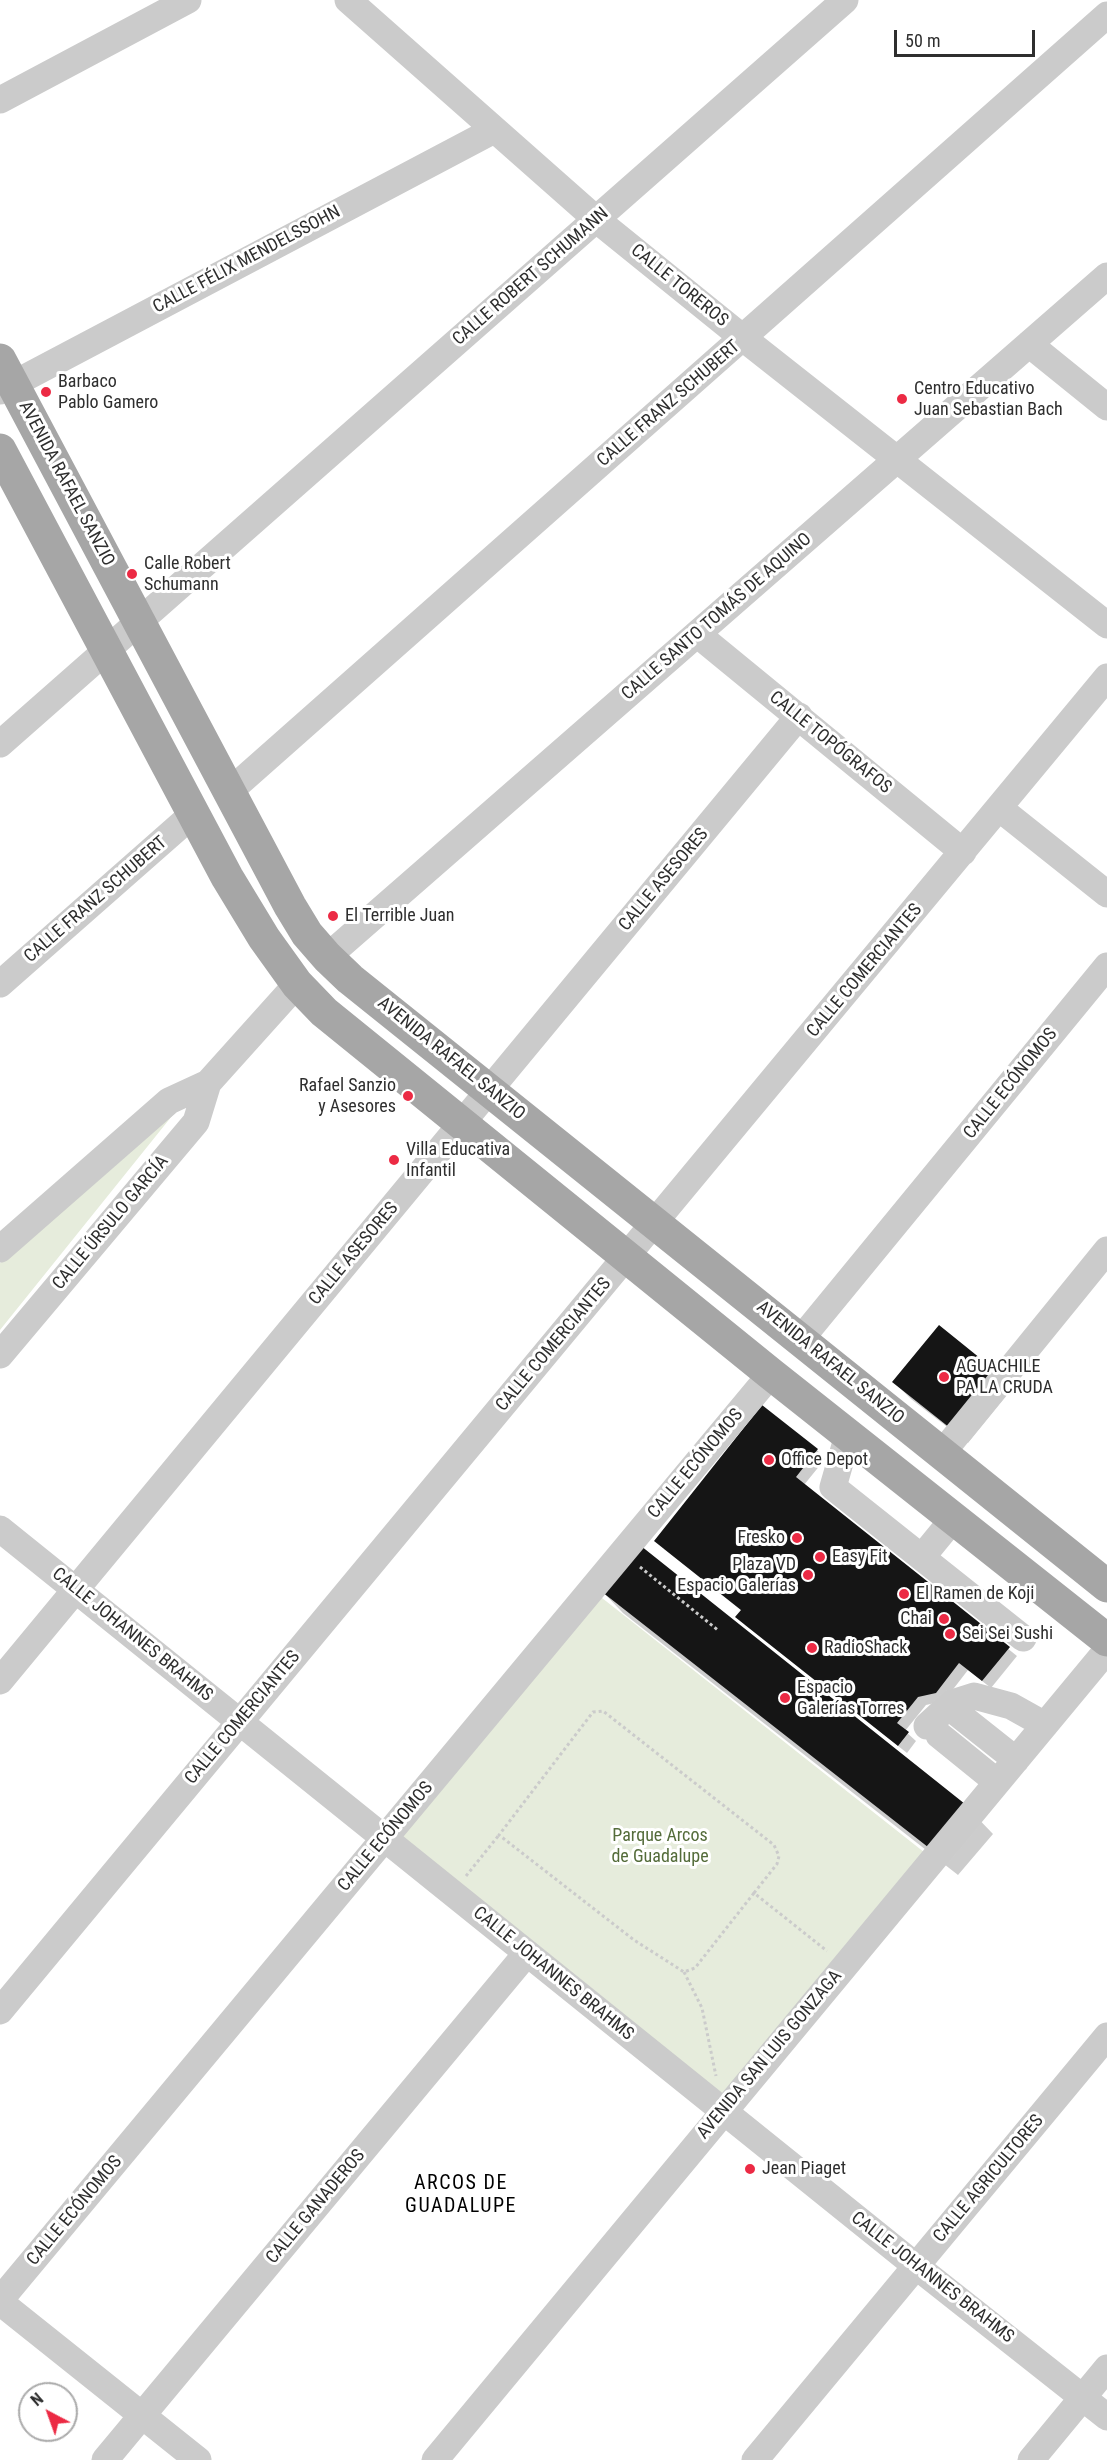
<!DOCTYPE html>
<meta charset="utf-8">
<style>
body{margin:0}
#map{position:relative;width:1107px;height:2460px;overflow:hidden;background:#fff;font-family:"Roboto Condensed",sans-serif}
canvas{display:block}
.north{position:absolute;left:18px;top:2382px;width:60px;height:60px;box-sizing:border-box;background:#fff;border:2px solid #ababab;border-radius:50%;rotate:319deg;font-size:16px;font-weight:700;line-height:24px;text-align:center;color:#2e2e2e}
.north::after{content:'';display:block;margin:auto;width:21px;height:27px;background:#ec2a44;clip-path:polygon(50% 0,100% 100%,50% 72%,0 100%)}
.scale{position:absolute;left:894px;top:30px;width:141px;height:27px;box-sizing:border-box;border:3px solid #2e2e2e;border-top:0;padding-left:8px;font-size:18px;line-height:21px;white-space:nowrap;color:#2e2e2e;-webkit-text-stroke:4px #fff;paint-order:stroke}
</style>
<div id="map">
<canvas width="1107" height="2460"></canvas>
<div class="north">N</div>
<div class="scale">50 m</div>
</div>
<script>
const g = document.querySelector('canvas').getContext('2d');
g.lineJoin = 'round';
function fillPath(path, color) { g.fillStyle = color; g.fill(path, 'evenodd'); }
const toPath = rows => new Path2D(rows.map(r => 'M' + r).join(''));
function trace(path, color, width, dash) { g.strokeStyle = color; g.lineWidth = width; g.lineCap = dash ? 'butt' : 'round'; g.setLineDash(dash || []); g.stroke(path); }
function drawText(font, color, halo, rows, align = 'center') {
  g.font = font + ' "Roboto Condensed",sans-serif'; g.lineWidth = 6; g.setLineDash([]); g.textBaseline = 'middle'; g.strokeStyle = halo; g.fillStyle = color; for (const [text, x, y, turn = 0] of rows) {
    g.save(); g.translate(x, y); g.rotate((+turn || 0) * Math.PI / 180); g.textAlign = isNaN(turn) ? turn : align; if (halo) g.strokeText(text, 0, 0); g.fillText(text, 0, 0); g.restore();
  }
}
const green = toPath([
 [180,1106,0,1330,0,1263],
 [597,1594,929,1856,724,2100,391,1837]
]);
const shadow = toPath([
 [995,1372,1012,1389,968,1443,911,1399,894,1382],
 [817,1450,825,1459,804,1485,1017,1656,991,1688,968,1670,944,1701,926,1705,905,1731,916,1741,907,1753,745,1625,742,1611,664,1549],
 [599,1588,969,1809,993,1834,958,1875,623,1613]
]);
const building = toPath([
 [939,1325,996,1371,950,1428,892,1382],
 [762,1405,818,1449,796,1477,1010,1647,982,1681,959,1663,936,1693,918,1697,897,1723,909,1732,898,1746,735,1617,741,1610,654,1541],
 [636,1542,970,1808,933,1851,597,1588]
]);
const path = toPath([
 [640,1567,719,1631],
 [466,1876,499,1835],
 [754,1893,695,1968,684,1972,634,1940,499,1835,593,1712,603,1711,774,1845,779,1856,777,1864,754,1893,827,1951],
 [684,1972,702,2008,716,2076]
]);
const minor = toPath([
 [348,0,597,220,743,338,1107,625],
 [0,100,188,0],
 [1029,344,1107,407],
 [0,391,494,130],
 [697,634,963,852],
 [0,744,845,0],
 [230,791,1107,15],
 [999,808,1107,894],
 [327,957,1107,276],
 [0,984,192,815],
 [0,1249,169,1101,208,1083,297,984],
 [800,1340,1107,966],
 [0,1355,196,1122,208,1083],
 [848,1435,833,1487,1023,1638],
 [942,1453,1107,1250],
 [0,1529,916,2266,1107,2417],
 [922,1557,954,1518],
 [0,1681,799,716],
 [958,1714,1016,1760],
 [927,1726,952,1703,974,1696,1011,1706,1045,1725],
 [939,1735,997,1782],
 [0,2011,1107,677],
 [0,2300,771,1374],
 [0,2302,198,2460],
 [105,2460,527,1953],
 [435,2460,1107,1650],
 [755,2460,1107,2036],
 [1031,2460,1107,2368]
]);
const major = toPath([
 [0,360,290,906,307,934,327,957,350,979,1107,1586],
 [0,450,227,877,264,938,297,984,324,1012,771,1374,1107,1640]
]);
const markers = [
 [46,392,6,"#ec2a44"],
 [902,399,6,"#ec2a44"],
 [132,574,6,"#ec2a44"],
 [333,916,6,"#ec2a44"],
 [408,1096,6,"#ec2a44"],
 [394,1160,6,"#ec2a44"],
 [944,1377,6,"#ec2a44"],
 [769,1460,6,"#ec2a44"],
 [797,1538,6,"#ec2a44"],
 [820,1557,6,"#ec2a44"],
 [808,1575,6,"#ec2a44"],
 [904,1594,6,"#ec2a44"],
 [944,1619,6,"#ec2a44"],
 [950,1634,6,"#ec2a44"],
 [812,1648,6,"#ec2a44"],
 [785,1698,6,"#ec2a44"],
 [750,2169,6,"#ec2a44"]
];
const streetNames = [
 ["CALLE FÉLIX MENDELSSOHN",247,260,-28],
 ["CALLE ROBERT SCHUMANN",531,277,-41],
 ["CALLE TOREROS",679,286,39],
 ["CALLE FRANZ SCHUBERT",669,404,-41],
 ["AVENIDA RAFAEL SANZIO",66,484,62],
 ["CALLE SANTO TOMÁS DE AQUINO",717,617,-41],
 ["CALLE TOPÓGRAFOS",830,743,39],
 ["CALLE ASESORES",664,880,-50],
 ["CALLE FRANZ SCHUBERT",96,900,-41],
 ["CALLE COMERCIANTES",865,971,-50],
 ["AVENIDA RAFAEL SANZIO",451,1059,39],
 ["CALLE ECÓNOMOS",1011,1084,-51],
 ["CALLE ÚRSULO GARCÍA",111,1223,-50],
 ["CALLE ASESORES",354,1254,-50],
 ["CALLE COMERCIANTES",554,1345,-50],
 ["AVENIDA RAFAEL SANZIO",830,1363,39],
 ["CALLE ECÓNOMOS",696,1464,-50],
 ["CALLE JOHANNES BRAHMS",132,1635,39],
 ["CALLE COMERCIANTES",243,1718,-50],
 ["CALLE ECÓNOMOS",386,1837,-50],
 ["CALLE JOHANNES BRAHMS",553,1974,39],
 ["AVENIDA SAN LUIS GONZAGA",770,2055,-50],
 ["CALLE AGRICULTORES",989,2179,-50],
 ["CALLE GANADEROS",316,2207,-50],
 ["CALLE ECÓNOMOS",75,2211,-50],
 ["CALLE JOHANNES BRAHMS",932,2278,38]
];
const poiNames = [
 ["Barbaco",58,382],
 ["Pablo Gamero",58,403],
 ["Centro Educativo",914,389],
 ["Juan Sebastian Bach",914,410],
 ["Calle Robert",144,564],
 ["Schumann",144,585],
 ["El Terrible Juan",345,916],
 ["Rafael Sanzio",396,1086,"right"],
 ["y Asesores",396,1107,"right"],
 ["Villa Educativa",406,1150],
 ["Infantil",406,1171],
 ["AGUACHILE",956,1367],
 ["PA LA CRUDA",956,1388],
 ["Office Depot",781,1460],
 ["Fresko",785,1538,"right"],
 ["Easy Fit",832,1557],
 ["Plaza VD",796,1565,"right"],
 ["Espacio Galerías",796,1586,"right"],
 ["El Ramen de Koji",916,1594],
 ["Chai",932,1619,"right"],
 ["Sei Sei Sushi",962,1634],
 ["RadioShack",824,1648],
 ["Espacio",797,1688],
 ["Galerías Torres",797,1709],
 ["Jean Piaget",762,2169]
];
const parkNames = [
 ["Parque Arcos",660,1836],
 ["de Guadalupe",660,1857]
];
const neighbourhoodNames = [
 ["ARCOS DE",461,2184],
 ["GUADALUPE",461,2207]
];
fillPath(green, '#e6ecdc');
fillPath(shadow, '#0003');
fillPath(building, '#151515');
trace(path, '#cbcbcb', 3, [3, 3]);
trace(minor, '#cbcbcb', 27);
trace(major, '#a6a6a6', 33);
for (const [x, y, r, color] of markers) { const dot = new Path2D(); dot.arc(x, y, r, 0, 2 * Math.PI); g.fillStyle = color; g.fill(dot); trace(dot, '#fff', 2); }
drawText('18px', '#2e2e2e', '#fff', streetNames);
drawText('18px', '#2e2e2e', '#fff', poiNames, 'left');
drawText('18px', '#546c3a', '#fff', parkNames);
g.letterSpacing = '1.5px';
drawText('20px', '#000', '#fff', neighbourhoodNames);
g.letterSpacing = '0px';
</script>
